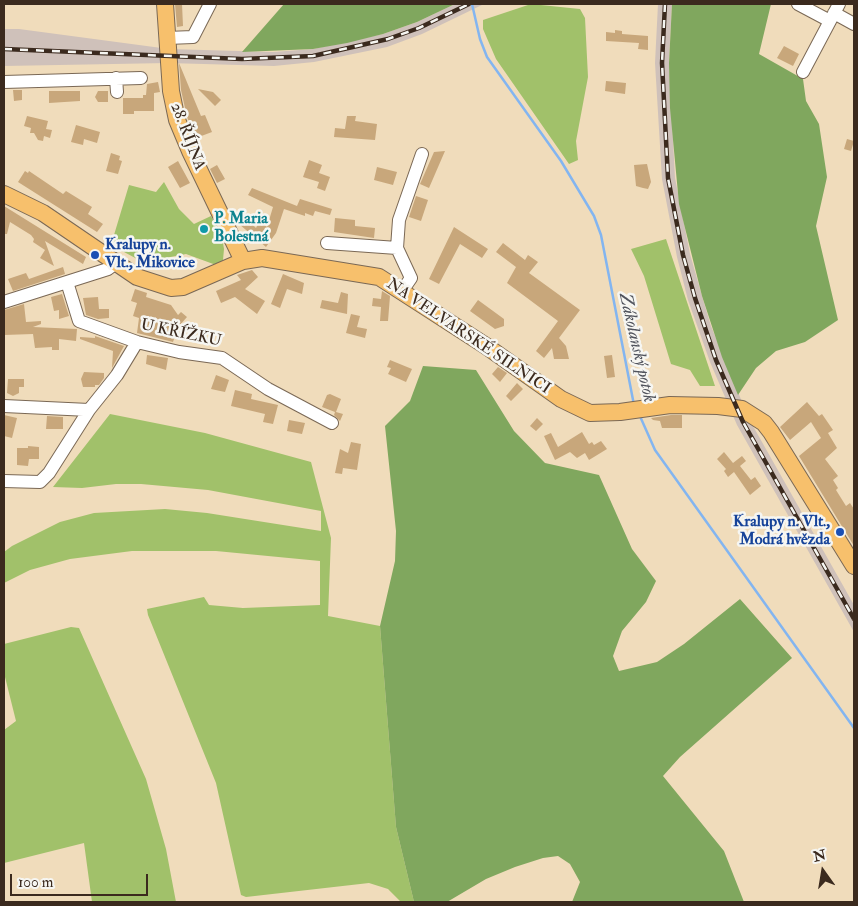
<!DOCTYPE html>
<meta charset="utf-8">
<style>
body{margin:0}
#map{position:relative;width:858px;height:906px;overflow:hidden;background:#f0dcbb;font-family:"IM FELL Double Pica",serif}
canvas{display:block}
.frame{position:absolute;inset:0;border:5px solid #3b2a1e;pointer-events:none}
.north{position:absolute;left:798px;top:846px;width:50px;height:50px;-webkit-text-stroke:4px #f6f6f2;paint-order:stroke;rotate:347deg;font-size:14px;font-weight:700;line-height:20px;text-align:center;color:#3b2a1e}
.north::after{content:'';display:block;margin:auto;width:18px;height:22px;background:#3b2a1e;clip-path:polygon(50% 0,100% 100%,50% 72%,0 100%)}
.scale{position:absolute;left:10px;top:874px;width:138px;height:22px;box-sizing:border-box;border:2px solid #3b2a1e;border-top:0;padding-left:6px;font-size:15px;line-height:18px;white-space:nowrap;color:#3b2a1e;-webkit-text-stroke:4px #f6f6f2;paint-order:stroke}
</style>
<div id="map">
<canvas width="858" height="906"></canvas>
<div class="frame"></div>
<div class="north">N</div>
<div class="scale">100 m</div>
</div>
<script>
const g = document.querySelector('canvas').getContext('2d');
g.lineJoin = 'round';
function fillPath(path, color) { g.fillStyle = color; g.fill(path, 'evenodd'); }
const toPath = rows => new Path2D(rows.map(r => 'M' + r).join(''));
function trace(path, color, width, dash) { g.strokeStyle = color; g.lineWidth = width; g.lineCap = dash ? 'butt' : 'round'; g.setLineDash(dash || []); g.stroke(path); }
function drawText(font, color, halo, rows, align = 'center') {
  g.font = font + ' "IM FELL Double Pica",serif'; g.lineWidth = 5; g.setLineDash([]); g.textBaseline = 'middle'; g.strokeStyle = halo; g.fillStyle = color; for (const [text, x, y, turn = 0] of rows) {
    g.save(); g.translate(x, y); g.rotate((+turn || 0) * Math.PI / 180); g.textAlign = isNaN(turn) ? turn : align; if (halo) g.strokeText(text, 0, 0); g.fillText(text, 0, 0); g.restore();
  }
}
const industrial = toPath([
 [455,4,484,4,422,34,387,47,314,62,274,66,168,63,4,66,4,29,19,29,169,49,273,52,313,49,383,34,417,22],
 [658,4,672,4,669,63,675,178,690,254,702,296,711,326,749,419,854,605,854,632,737,425,710,362,688,300,677,257,662,179,655,63]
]);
const green = toPath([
 [531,4,580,9,585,18,588,77,576,141,578,160,569,164,496,59,483,29,483,20],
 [164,182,179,209,194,224,211,216,222,237,224,249,223,260,216,265,186,254,155,260,139,260,111,245,129,185,156,192],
 [666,239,715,386,700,386,690,370,671,364,644,276,631,249],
 [110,414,205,433,311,462,331,538,328,616,380,626,396,827,414,902,401,902,388,889,369,883,246,897,241,895,216,783,148,615,147,609,204,597,209,605,243,608,320,605,320,561,216,551,132,551,70,559,30,570,4,583,4,552,12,546,60,522,94,513,165,509,207,513,321,531,321,511,208,490,141,484,116,484,82,488,53,487],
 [71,627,79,628,146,779,166,849,176,902,92,902,84,843,4,863,4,730,16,721,4,673,4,644]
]);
const forest = toPath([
 [284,4,455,4,417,22,383,34,347,43,313,49,242,52],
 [672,4,771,4,759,54,803,79,806,101,819,124,827,177,816,226,838,320,805,342,776,351,756,368,738,395,722,357,702,296,679,204,670,108,669,63],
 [423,366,476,370,514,431,545,463,599,475,632,549,656,581,646,602,622,631,613,656,619,671,657,662,684,644,740,599,792,658,680,757,663,776,724,851,744,902,572,902,580,882,570,864,558,856,543,858,515,867,486,879,447,902,414,902,396,827,380,626,395,561,396,531,385,426,410,401]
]);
const stream = toPath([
 [472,4,480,39,487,57,561,161,594,216,601,235,634,405],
 [639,414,655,450,854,728]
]);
const building = toPath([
 [175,4,182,4,183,26,177,27],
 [615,30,622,31,622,34,648,36,648,50,638,49,639,43,606,41,606,32,615,33],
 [784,46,799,54,793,66,777,58],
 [179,63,201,116,205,115,212,132,196,138,187,117,181,90],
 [606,81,626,83,625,94,605,91],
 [158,82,160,92,154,93,154,111,134,111,134,114,123,114,123,98,143,98,143,95,146,95,147,84],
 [198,89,213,92,221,100,215,106],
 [13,90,22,90,22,100,14,101],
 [49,91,80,91,80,101,49,103],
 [98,91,108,91,108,102,98,102,95,97],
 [27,116,48,121,46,129,52,130,50,138,44,136,43,141,38,140,34,133,30,133,31,128,24,126],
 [347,116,356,116,355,121,377,124,375,140,334,137,335,128,345,129],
 [76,125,100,132,97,143,84,139,83,145,71,142],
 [847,139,854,141,851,151,844,149],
 [445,151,429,188,420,184,434,152],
 [111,153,120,156,119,160,122,161,118,174,106,171],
 [309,160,322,165,319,173,330,177,325,191,317,188,319,182,303,177],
 [178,161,190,183,180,188,168,167],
 [647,164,651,182,648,189,643,188,636,186,634,165],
 [217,165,225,179,217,183,210,169],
 [377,167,397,172,393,185,374,180],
 [25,171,28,173,29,171,63,194,66,191,92,207,88,214,103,224,97,232,18,182],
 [252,188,297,206,300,199,332,209,330,215,315,211,313,216,305,213,305,216,284,209,276,233,266,247,239,224,246,218,256,228,260,220,267,227,273,207,248,195],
 [416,196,428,200,421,221,409,217],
 [4,206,86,257,83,264,45,241,54,266,40,258,45,250,33,242,34,239,31,235,10,222,7,234,4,234],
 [335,218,355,220,355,226,375,228,374,238,334,232],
 [454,227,488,249,482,258,460,244,439,284,429,279],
 [503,243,525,260,528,255,538,262,529,273,580,310,559,338,566,346,569,359,554,359,552,348,544,358,536,351,558,321,507,283,516,267,496,252],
 [63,267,65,274,13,291,8,279,26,273,29,279],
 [252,270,258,277,245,289,265,301,257,314,235,297,221,303,216,291,241,280,237,275],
 [283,274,304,283,302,294,287,289,280,308,271,304],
 [135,289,147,293,146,297,171,305,178,315,181,312,187,317,171,335,175,336,173,342,137,333,139,318,133,316,137,303,131,301],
 [382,291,390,296,388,321,380,321,381,307,372,306,373,298,381,299],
 [341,292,348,294,347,314,320,308,322,300,338,303],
 [62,294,69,316,59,319,59,310,54,311,51,297],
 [98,297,99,309,109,309,109,318,98,319,86,315,83,298],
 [478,300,504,319,504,326,495,329,470,311],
 [24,304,26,322,41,321,41,324,33,327,77,329,76,341,59,339,59,350,52,350,52,347,35,348,33,334,4,335,4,310],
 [351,314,360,316,357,327,367,329,365,338,346,333],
 [95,336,124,346,112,368,113,351,80,339,80,337,95,338],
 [147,355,168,358,166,370,146,364],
 [612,355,615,377,607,378,604,356],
 [390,360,412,369,406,382,388,374,391,368,387,367],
 [498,367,507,373,500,382,492,374],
 [84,372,104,373,104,378,99,385,95,385,95,387,83,387,81,379],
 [216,375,229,380,225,392,211,389],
 [8,379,24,379,24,387,19,387,19,393,13,396,7,393],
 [517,383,523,389,511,401,506,396],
 [235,390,252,394,251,399,278,405,273,424,263,422,265,414,231,406],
 [330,394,341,399,336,412,343,414,340,421,334,415,335,412,322,407,327,395],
 [807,402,819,416,822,414,833,430,828,433,837,448,825,459,838,476,833,480,838,488,836,490,846,506,850,503,854,509,854,546,799,456,821,438,811,422,790,440,780,427],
 [4,415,17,418,12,438,4,436],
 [671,415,682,415,682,428,662,428,660,421,653,420,651,418],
 [47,416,63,417,63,429,46,429],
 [537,418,543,424,536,431,530,426],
 [289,420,305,423,302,434,287,431],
 [582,432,589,444,592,442,594,445,601,441,607,449,589,460,585,453,577,458,570,452,555,460,544,436,551,433,558,447],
 [351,442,361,444,357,470,343,468,342,474,335,473,340,449,348,453],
 [28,446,39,447,39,459,29,459,28,466,17,465,17,448,28,448],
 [724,452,733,463,742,456,746,461,740,466,751,480,755,477,761,486,750,495,734,472,728,477,724,471,726,469,717,459]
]);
const minor = toPath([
 [798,4,830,21],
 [834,13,854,24],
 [167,38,193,37,210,4],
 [803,72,839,4],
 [116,78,117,92],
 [4,82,141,78],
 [327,243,397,248],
 [67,282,79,321,137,342,179,352,222,358,268,389,332,423],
 [402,291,411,278,397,248,399,220,422,154],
 [4,302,108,269,116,263],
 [4,406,89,410],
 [4,481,40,482,49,473,89,410,117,375,137,342]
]);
const major = toPath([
 [165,4,171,91,177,120,190,151,243,261],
 [4,194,43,213,137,277,171,288,183,287,243,261,262,258,379,277,486,346,561,399,590,413,620,412,670,405,718,406,742,409,764,423,771,432,854,566]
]);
const rail = toPath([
 [665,4,662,63,668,178,683,255,695,298,716,360,743,422,854,619],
 [4,49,242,59,313,56,388,39,419,28,469,4]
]);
const markers = [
 [204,229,5,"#0f9aa8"],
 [95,255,5,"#1a4fb4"],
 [840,532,5,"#1a4fb4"]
];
const streetNames = [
 ["28. ŘÍJNA",187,137,69],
 ["U KŘÍŽKU",181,334,12],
 ["NA VELVARSKÉ SILNICI",468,337,34]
];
const cultureNames = [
 ["P. Maria",214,220],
 ["Bolestná",214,238]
];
const transitNames = [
 ["Kralupy n.",105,246],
 ["Vlt., Mikovice",105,264],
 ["Kralupy n. Vlt.,",830,523,"right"],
 ["Modrá hvězda",830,541,"right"]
];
const waterNames = [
 ["Zákolanský potok",636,348,77]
];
fillPath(industrial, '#cfc1ba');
fillPath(green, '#a1c16a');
fillPath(forest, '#80a75e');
trace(stream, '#83b5f0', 2.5);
fillPath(building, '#c8a77b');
trace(minor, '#7a6855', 14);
trace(major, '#7a6855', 18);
trace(minor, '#fff', 12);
trace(major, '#f7c06c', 16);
trace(rail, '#3b2a1e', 4.5);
trace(rail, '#f6f6f2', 2.5, [8]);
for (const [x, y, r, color] of markers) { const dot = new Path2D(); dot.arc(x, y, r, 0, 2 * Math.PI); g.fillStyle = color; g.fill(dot); trace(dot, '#f6f6f2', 2); }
drawText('16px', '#3b2a1e', '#f6f6f2', streetNames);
drawText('bold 16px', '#0d838f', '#f6f6f2', cultureNames, 'left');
drawText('bold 16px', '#164399', '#f6f6f2', transitNames, 'left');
drawText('italic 18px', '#51545d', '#f6f6f2', waterNames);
</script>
